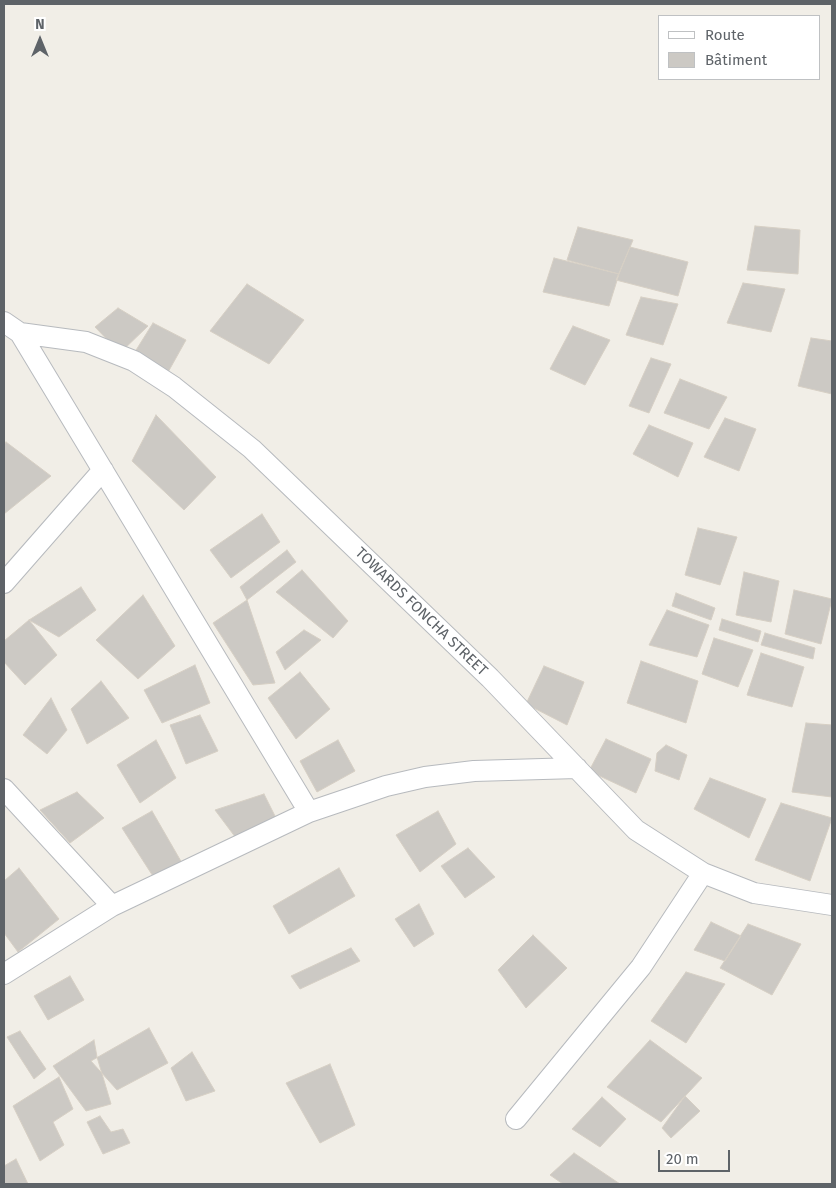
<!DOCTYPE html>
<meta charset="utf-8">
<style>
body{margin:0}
#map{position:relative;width:836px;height:1188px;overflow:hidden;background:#f1eee7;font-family:"Fira Sans",sans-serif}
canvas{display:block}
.frame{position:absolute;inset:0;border:5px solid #5e6368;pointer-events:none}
.legend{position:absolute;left:658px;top:15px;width:162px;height:65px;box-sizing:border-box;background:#fff;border:1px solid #bfc1c3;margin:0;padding:6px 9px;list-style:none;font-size:15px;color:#5e6368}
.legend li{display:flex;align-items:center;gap:10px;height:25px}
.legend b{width:25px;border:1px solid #bfc1c3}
.north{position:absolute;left:15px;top:15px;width:50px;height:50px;-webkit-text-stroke:4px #fff;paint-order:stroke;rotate:0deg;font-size:14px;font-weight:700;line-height:20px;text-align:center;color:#5e6368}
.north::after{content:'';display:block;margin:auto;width:18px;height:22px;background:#5e6368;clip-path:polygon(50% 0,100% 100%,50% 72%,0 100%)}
.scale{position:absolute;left:658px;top:1150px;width:72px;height:22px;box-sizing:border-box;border:2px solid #5e6368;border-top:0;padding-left:6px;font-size:15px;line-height:18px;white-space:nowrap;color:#5e6368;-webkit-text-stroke:4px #fff;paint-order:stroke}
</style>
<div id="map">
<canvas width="836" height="1188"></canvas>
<div class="frame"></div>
<ul class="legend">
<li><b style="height:6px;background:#fff"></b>Route</li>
<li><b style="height:14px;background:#ccc9c4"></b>Bâtiment</li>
</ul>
<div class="north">N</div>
<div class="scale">20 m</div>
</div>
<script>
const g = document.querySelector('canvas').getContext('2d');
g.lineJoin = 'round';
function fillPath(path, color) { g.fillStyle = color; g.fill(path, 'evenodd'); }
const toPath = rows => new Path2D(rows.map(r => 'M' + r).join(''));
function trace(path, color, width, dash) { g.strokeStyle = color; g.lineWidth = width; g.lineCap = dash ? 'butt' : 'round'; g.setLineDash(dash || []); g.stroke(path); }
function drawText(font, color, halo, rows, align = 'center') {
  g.font = font + ' "Fira Sans",sans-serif'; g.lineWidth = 4; g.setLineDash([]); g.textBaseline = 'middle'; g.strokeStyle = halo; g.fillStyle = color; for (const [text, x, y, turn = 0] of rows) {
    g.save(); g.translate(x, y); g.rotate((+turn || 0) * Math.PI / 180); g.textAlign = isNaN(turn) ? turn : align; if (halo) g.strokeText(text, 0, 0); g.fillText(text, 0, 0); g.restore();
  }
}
const building = toPath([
 [755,226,800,230,798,274,747,270,755,226],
 [578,227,633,240,619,274,567,260,578,227],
 [630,247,688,262,678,296,616,280,630,247],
 [554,258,619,274,609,306,543,292,554,258],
 [743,283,785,289,771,332,727,323,743,283],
 [247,284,304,320,269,364,210,331,247,284],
 [641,297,678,304,663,345,626,335,641,297],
 [118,308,148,326,120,353,95,327,118,308],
 [153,323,186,340,167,374,133,355,153,323],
 [573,326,610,340,585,385,550,369,573,326],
 [811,338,832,341,832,394,798,386,811,338],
 [651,358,671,364,649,413,629,406,651,358],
 [680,379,727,397,709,429,664,413,680,379],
 [156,415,216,477,184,510,132,461,156,415],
 [725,418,756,429,739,471,704,457,725,418],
 [649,425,693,443,678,477,633,454,649,425],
 [6,442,51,476,4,514,4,445,6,442],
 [262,514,280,542,231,578,210,550,262,514],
 [698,528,737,537,720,585,685,575,698,528],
 [287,550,296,562,247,600,240,587,287,550],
 [302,570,348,621,333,638,276,592,302,570],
 [744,572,779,581,771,622,736,615,744,572],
 [81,587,96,610,59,637,29,620,81,587],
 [794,590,832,599,821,644,785,634,794,590],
 [676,593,715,608,711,620,672,606,676,593],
 [143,595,175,646,138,679,96,640,143,595],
 [247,600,275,683,253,685,213,623,247,600],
 [667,610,709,625,697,657,649,645,667,610],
 [722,619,761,631,758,642,719,630,722,619],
 [29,620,57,655,25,685,4,662,4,641,29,620],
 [304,630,321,640,285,670,276,652,304,630],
 [765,633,815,648,813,659,761,645,765,633],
 [714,638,753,650,738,687,702,674,714,638],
 [761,653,804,667,792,707,747,695,761,653],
 [641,661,698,681,686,723,627,703,641,661],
 [195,665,210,703,162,723,144,690,195,665],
 [544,666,584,682,567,725,526,704,544,666],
 [300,672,330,709,296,739,268,698,300,672],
 [101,681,129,718,87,744,71,709,101,681],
 [51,698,67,730,47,754,23,735,51,698],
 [200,715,218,751,186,764,170,725,200,715],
 [806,723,832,725,832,797,792,792,806,723],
 [606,739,651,759,636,793,589,771,606,739],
 [156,740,176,778,140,803,117,765,156,740],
 [338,740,355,771,317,792,300,761,338,740],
 [666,745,687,755,679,780,655,771,657,753,666,745],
 [710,778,766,799,749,838,694,809,710,778],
 [77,792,104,818,70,843,40,810,77,792],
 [264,794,276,818,236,838,215,810,264,794],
 [781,803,832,818,810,881,755,860,781,803],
 [152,811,186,870,158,884,122,828,152,811],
 [438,811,456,844,420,872,396,835,438,811],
 [468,848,495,877,465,898,441,866,468,848],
 [19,868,59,919,18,952,4,933,4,881,19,868],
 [339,868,355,896,289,934,273,906,339,868],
 [419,904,434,934,414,947,395,919,419,904],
 [711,922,741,936,725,961,694,950,711,922],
 [748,924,801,944,772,995,720,968,748,924],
 [533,935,567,968,526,1008,498,970,533,935],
 [351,948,360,961,300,989,291,976,351,948],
 [686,972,725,984,686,1043,651,1021,686,972],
 [70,976,84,1000,48,1020,34,996,70,976],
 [149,1028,168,1063,117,1090,91,1061,149,1028],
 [20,1031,46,1069,34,1079,7,1037,20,1031],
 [94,1040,97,1057,111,1104,86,1111,53,1066,94,1040],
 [650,1040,702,1078,661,1122,607,1087,650,1040],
 [192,1052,215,1091,186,1101,171,1068,192,1052],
 [330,1064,355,1125,320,1143,286,1083,330,1064],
 [59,1077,73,1109,53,1122,64,1145,40,1161,13,1106,59,1077],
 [685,1096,700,1111,671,1138,662,1128,685,1096],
 [602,1097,626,1119,600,1147,572,1129,602,1097],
 [100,1116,111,1132,123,1129,130,1143,103,1154,87,1122,100,1116],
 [574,1153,620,1184,563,1184,550,1175,574,1153],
 [16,1159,28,1184,4,1184,4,1166,16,1159]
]);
const street = toPath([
 [4,322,20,333,86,342,134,361,174,387,252,449,490,678,636,830,703,873,754,893,832,905],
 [20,333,309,812],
 [4,583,103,470],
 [4,789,112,906],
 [4,974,112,906,309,812,386,786,425,777,474,771,577,768],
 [516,1119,641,967,703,873]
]);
const streetNames = [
 ["TOWARDS FONCHA STREET",421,612,44]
];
fillPath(building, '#ccc9c4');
trace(building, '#d6cfc4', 1);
trace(street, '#b7babe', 22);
trace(street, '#fff', 20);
drawText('15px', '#5e6368', '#fff', streetNames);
</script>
